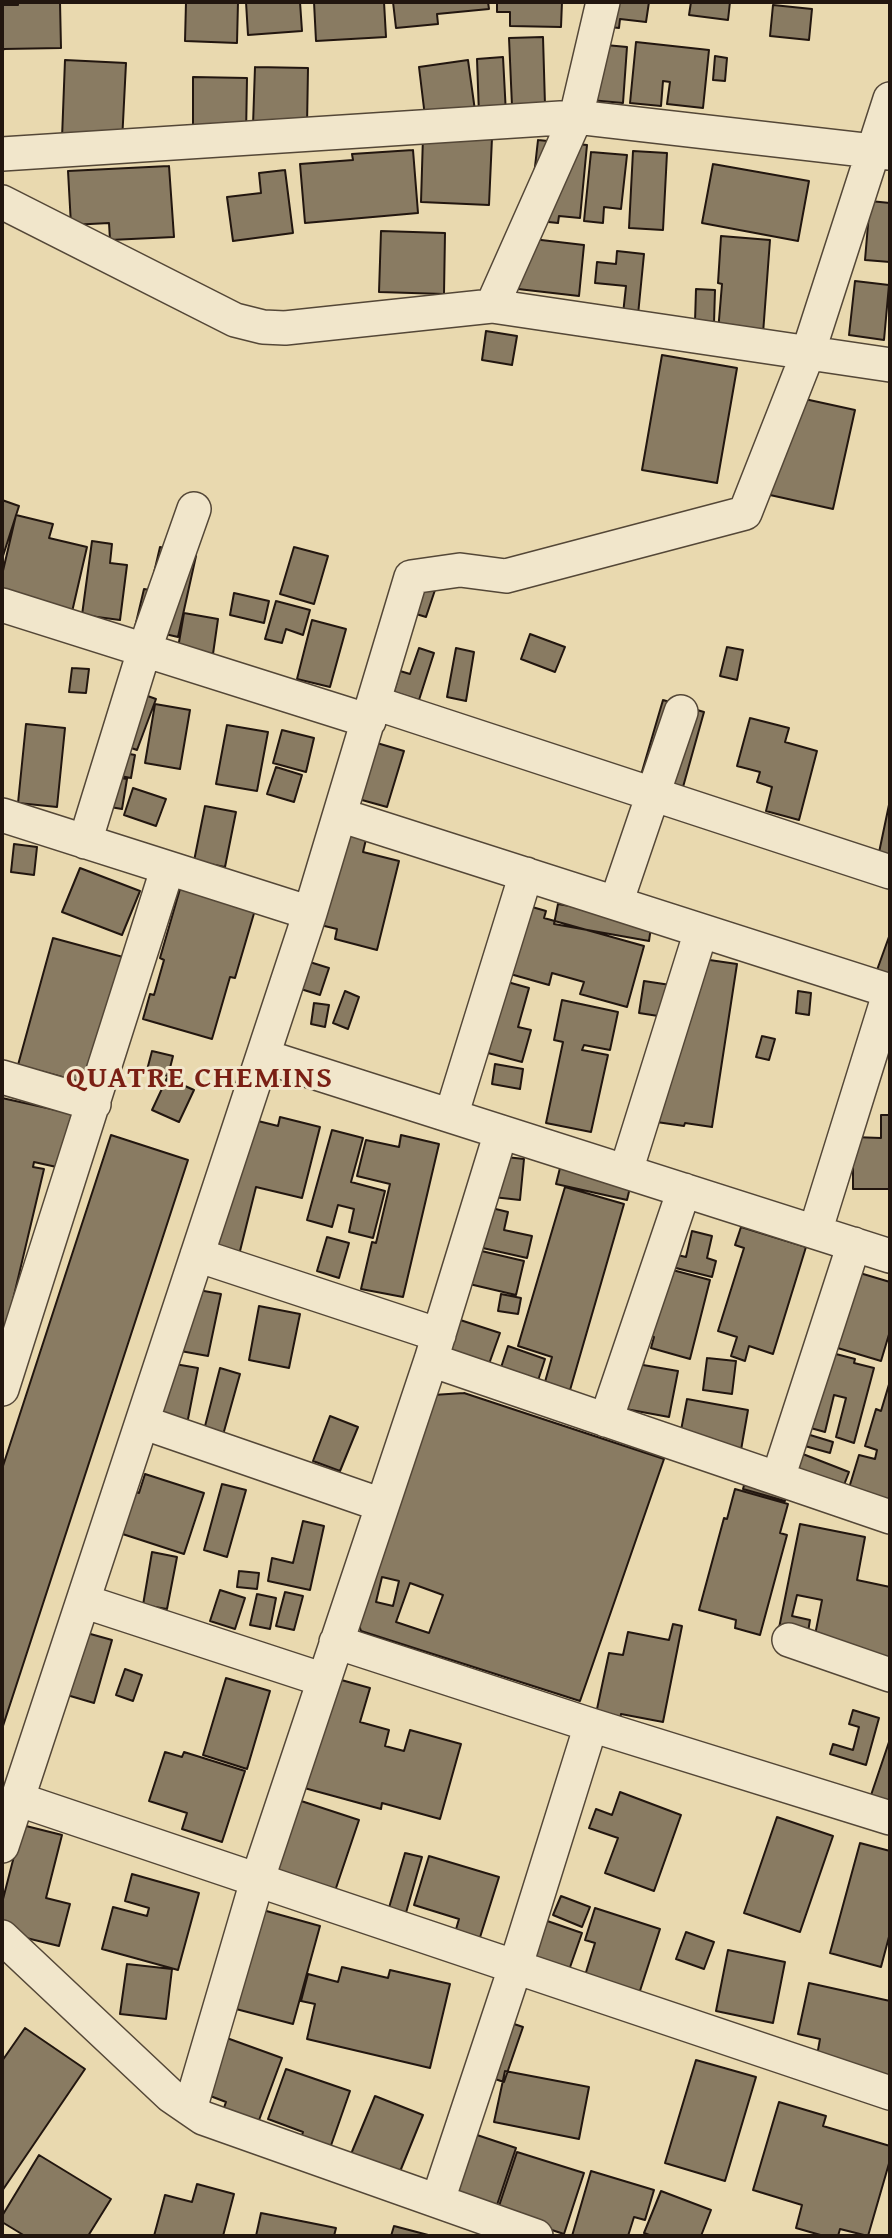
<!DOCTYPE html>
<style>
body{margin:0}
#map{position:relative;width:892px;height:2238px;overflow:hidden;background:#e9d9af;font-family:"Gentium Book Plus",serif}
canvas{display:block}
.frame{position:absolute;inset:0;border:4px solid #22160f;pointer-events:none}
</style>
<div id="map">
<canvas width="892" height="2238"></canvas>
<div class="frame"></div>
</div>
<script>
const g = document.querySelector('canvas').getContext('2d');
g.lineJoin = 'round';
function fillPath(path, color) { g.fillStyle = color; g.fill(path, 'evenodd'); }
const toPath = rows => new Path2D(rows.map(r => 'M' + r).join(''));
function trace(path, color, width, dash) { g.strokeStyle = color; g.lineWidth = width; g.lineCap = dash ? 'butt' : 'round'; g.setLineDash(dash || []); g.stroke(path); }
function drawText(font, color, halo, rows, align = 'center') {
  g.font = font + ' "Gentium Book Plus",serif'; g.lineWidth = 6; g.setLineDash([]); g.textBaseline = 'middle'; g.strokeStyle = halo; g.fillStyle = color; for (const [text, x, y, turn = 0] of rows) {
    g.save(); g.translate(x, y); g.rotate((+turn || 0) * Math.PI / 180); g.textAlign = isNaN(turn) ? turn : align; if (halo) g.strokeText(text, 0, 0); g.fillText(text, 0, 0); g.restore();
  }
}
const building = toPath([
 [18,2,60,2,61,48,4,49,2,52,2,5,18,5,18,2],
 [186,2,238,2,237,43,185,41,186,2],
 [246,2,300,2,302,31,248,35,246,2],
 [314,2,384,2,386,37,316,41,314,2],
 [393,2,488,2,489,9,437,14,438,24,396,28,393,2],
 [497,2,562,2,561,27,510,26,510,12,497,12,497,2],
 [594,2,649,2,646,22,620,19,619,28,592,25,594,2],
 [691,2,730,2,728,20,689,15,691,2],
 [773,5,812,9,809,40,770,36,773,5],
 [543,37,545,105,512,106,509,38,543,37],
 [636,42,709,50,703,108,667,104,670,82,663,81,661,106,630,103,636,42],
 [595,44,627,47,623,103,590,100,595,44],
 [715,56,727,58,725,81,713,80,715,56],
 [503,57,506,114,479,115,477,59,503,57],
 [65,60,126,63,122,142,62,138,65,60],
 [468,60,476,118,426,125,419,67,468,60],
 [255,67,308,68,307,126,253,125,255,67],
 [193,77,247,78,246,136,193,135,193,77],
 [423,136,492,138,489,205,421,202,423,136],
 [538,140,587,145,580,218,559,216,558,223,529,220,538,140],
 [413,150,418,213,305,223,300,164,353,160,352,154,413,150],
 [633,151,667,153,663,230,629,228,633,151],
 [591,152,627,155,621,209,604,207,603,223,584,221,591,152],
 [713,164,809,181,798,241,702,223,713,164],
 [169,166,174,237,110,240,109,223,71,225,68,171,169,166],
 [285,170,293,233,233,241,227,197,261,193,259,173,285,170],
 [870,201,890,203,890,262,865,260,870,201],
 [381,231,445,233,444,294,379,292,381,231],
 [721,236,770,240,762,347,717,344,722,284,718,283,721,236],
 [524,238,584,245,579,296,518,289,524,238],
 [617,251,644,254,637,325,622,323,626,286,595,283,597,262,616,264,617,251],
 [855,281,889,285,884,340,849,335,855,281],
 [696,289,715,290,714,323,695,322,696,289],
 [486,331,517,336,512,365,482,360,486,331],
 [662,355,737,368,717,483,642,470,662,355],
 [791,396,855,410,833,509,770,495,791,396],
 [2,500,19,506,2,559,2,500],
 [16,515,53,524,49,538,87,547,72,612,2,602,2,575,16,515],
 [92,541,112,544,110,563,127,565,120,620,82,615,92,541],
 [160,547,196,556,178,637,135,627,144,589,150,590,160,547],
 [294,547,328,556,314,604,280,594,294,547],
 [415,576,437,584,426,617,403,610,415,576],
 [234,593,269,601,264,623,230,615,234,593],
 [276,601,310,610,303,635,286,629,282,643,265,639,276,601],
 [184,613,218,619,213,654,178,648,184,613],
 [312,620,346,629,330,687,297,679,312,620],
 [530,634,565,647,555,672,521,659,530,634],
 [727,647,743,650,737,680,720,676,727,647],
 [419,648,434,653,419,700,394,692,400,671,410,674,419,648],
 [456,648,474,652,466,701,447,697,456,648],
 [72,668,89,669,86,693,69,692,72,668],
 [120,686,156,699,137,750,101,737,120,686],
 [663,700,704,712,683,787,641,775,663,700],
 [155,704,190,710,180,769,145,763,155,704],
 [750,718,789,728,785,742,817,751,799,820,766,811,772,787,757,782,760,772,737,766,750,718],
 [26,724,65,728,57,807,18,803,26,724],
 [227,725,268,732,257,791,216,784,227,725],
 [282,730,314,738,306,772,273,763,282,730],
 [360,738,404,751,387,807,344,795,360,738],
 [119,752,135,755,131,778,115,775,119,752],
 [276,767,302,775,294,802,267,794,276,767],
 [103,775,127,779,122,809,98,805,103,775],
 [133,788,166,799,156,826,124,815,133,788],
 [890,800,890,864,877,862,890,800],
 [205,806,236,812,225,867,194,861,205,806],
 [337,828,367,835,363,852,399,861,377,950,335,939,337,929,308,922,337,828],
 [14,844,37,847,34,875,11,872,14,844],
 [80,868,140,891,122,935,62,912,80,868],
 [180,889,255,910,235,978,230,977,212,1039,143,1019,150,994,154,995,164,960,160,958,180,889],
 [508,900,546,911,544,918,644,946,627,1007,580,994,584,982,552,973,549,985,489,968,508,900],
 [558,904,652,920,649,941,554,924,558,904],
 [890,934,890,975,877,970,890,934],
 [53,938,123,957,88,1084,18,1065,53,938],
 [682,956,737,964,712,1127,685,1123,684,1126,636,1119,671,1018,639,1013,644,981,677,986,682,956],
 [300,959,329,968,320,995,291,986,300,959],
 [486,976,529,988,518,1027,531,1030,522,1062,469,1048,486,976],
 [345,991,359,997,348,1029,333,1023,345,991],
 [798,991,811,993,809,1015,796,1013,798,991],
 [562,1000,618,1012,610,1050,584,1045,582,1050,608,1055,591,1132,546,1123,563,1042,554,1040,562,1000],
 [314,1003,329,1005,325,1027,311,1024,314,1003],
 [762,1036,775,1039,769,1060,756,1057,762,1036],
 [152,1051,173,1056,168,1076,147,1070,152,1051],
 [495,1064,523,1069,520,1089,492,1084,495,1064],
 [167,1078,194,1090,179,1122,152,1110,167,1078],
 [2,1098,74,1114,61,1168,34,1162,33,1167,44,1169,2,1346,2,1098],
 [881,1115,890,1115,890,1189,853,1189,853,1137,881,1138,881,1115],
 [280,1117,320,1127,302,1198,256,1187,238,1259,202,1250,250,1119,278,1126,280,1117],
 [332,1130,363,1138,351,1182,385,1191,373,1238,349,1232,354,1209,338,1205,332,1227,307,1220,332,1130],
 [111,1135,188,1160,2,1729,2,1469,111,1135],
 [401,1135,439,1144,403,1297,361,1289,372,1242,376,1243,390,1184,357,1176,366,1140,399,1147,401,1135],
 [497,1156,524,1159,520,1200,493,1197,497,1156],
 [561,1164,632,1179,627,1200,556,1184,561,1164],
 [565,1187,624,1204,568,1397,543,1389,552,1357,518,1346,565,1187],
 [475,1204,508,1212,504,1230,532,1236,527,1258,465,1244,475,1204],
 [741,1227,806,1247,773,1354,749,1346,745,1361,731,1356,737,1337,718,1331,744,1248,735,1245,741,1227],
 [692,1231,712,1236,707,1258,716,1261,712,1277,652,1262,656,1250,686,1257,692,1231],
 [327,1237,349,1243,339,1278,317,1271,327,1237],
 [456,1245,524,1261,516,1295,448,1279,456,1245],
 [650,1264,710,1280,690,1359,651,1348,654,1337,633,1331,650,1264],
 [843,1268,890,1282,890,1331,881,1361,821,1343,843,1268],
 [187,1288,221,1294,208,1356,175,1350,187,1288],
 [501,1294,521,1298,518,1314,498,1311,501,1294],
 [259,1306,300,1314,289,1368,249,1360,259,1306],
 [448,1316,500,1333,489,1364,438,1347,448,1316],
 [647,1344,643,1365,678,1371,669,1417,604,1405,647,1344],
 [508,1346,545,1359,532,1399,495,1386,508,1346],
 [813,1348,855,1359,854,1363,874,1368,854,1443,836,1437,846,1398,834,1395,825,1432,800,1425,813,1348],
 [707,1358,736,1361,732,1394,703,1390,707,1358],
 [169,1363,198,1368,187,1424,159,1419,169,1363],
 [220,1368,240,1374,223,1435,204,1430,220,1368],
 [890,1381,890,1501,849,1488,859,1455,875,1459,877,1450,865,1446,876,1409,881,1411,890,1381],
 [464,1393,664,1459,580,1701,361,1631,356,1616,433,1395,464,1393],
 [687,1399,748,1410,741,1450,678,1446,687,1399],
 [330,1416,358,1427,340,1471,313,1461,330,1416],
 [797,1431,833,1442,830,1453,794,1443,797,1431],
 [790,1449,849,1472,837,1503,778,1480,790,1449],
 [145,1474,204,1493,184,1554,101,1527,114,1485,139,1493,145,1474],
 [747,1475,790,1486,785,1501,743,1489,747,1475],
 [222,1484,246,1490,227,1557,204,1550,222,1484],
 [735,1489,788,1504,780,1533,787,1535,760,1635,735,1628,736,1620,699,1610,724,1518,727,1519,735,1489],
 [303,1521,324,1526,310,1590,268,1581,272,1558,293,1563,303,1521],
 [800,1524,865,1537,857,1580,890,1587,890,1661,813,1645,822,1600,797,1595,792,1616,810,1620,806,1644,777,1638,800,1524],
 [152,1552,177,1557,167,1609,143,1605,152,1552],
 [239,1571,259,1573,257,1589,237,1587,239,1571],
 [382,1577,399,1581,393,1606,376,1602,382,1577],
 [410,1583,443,1595,429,1633,396,1622,410,1583],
 [220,1590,245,1598,235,1629,210,1621,220,1590],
 [285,1592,303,1596,294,1630,276,1626,285,1592],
 [257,1594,276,1598,270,1629,250,1625,257,1594],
 [673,1624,682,1626,663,1722,621,1714,618,1728,594,1723,609,1653,623,1655,628,1632,669,1640,673,1624],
 [69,1628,112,1640,94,1703,50,1690,69,1628],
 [125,1669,142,1675,133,1701,116,1695,125,1669],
 [327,1676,370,1688,360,1722,389,1730,385,1746,404,1751,410,1730,461,1744,440,1819,382,1803,381,1809,297,1786,327,1676],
 [226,1678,270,1691,247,1769,203,1755,226,1678],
 [853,1710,879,1718,866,1765,830,1754,833,1744,853,1750,859,1727,849,1724,853,1710],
 [890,1739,890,1812,868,1804,890,1739],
 [165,1752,182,1757,184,1752,245,1771,222,1842,182,1829,187,1813,149,1801,165,1752],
 [620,1792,681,1815,654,1891,605,1873,618,1838,589,1828,596,1809,612,1815,620,1792],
 [289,1797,359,1820,335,1891,266,1868,289,1797],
 [777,1817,833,1836,800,1932,744,1913,777,1817],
 [22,1825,62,1835,46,1898,70,1904,59,1946,2,1932,2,1903,22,1825],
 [860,1843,890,1851,890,1933,881,1967,830,1953,860,1843],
 [405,1853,422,1857,403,1923,386,1918,405,1853],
 [429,1856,499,1877,476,1950,452,1943,459,1919,414,1905,429,1856],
 [132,1874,199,1893,178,1970,102,1949,113,1907,147,1916,149,1908,125,1901,132,1874],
 [561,1896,590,1907,582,1927,553,1915,561,1896],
 [245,1905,320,1926,293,2024,217,2004,245,1905],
 [595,1908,660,1929,637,2000,583,1982,595,1943,585,1940,595,1908],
 [527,1914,582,1933,568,1973,513,1955,527,1914],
 [686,1932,714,1942,704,1969,676,1959,686,1932],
 [728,1950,785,1962,773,2023,716,2011,728,1950],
 [127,1964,172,1969,166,2019,120,2014,127,1964],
 [342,1967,388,1978,390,1970,450,1984,430,2068,307,2039,315,2004,301,2001,308,1974,338,1982,342,1967],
 [809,1983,890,2001,890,2077,816,2061,820,2039,798,2034,809,1983],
 [484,2014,523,2027,504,2082,465,2069,484,2014],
 [25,2028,85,2069,2,2191,2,2061,25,2028],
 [213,2033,282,2058,255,2131,220,2119,226,2102,192,2089,213,2033],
 [696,2060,756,2077,725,2181,665,2163,696,2060],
 [286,2069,350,2091,328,2154,299,2144,303,2132,268,2119,286,2069],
 [505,2071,589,2087,579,2139,494,2122,505,2071],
 [375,2096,423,2115,399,2174,351,2154,375,2096],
 [779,2102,826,2116,823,2126,890,2146,890,2160,868,2236,840,2229,838,2236,824,2236,796,2228,802,2205,753,2190,779,2102],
 [459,2129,516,2148,496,2208,439,2190,459,2129],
 [517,2152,584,2173,564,2234,497,2212,517,2152],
 [39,2155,111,2199,88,2236,25,2236,2,2222,2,2216,39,2155],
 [591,2171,654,2190,645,2220,634,2217,628,2236,572,2236,591,2171],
 [197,2184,234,2194,223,2236,154,2236,165,2195,192,2202,197,2184],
 [661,2191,711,2210,701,2236,652,2236,644,2233,661,2191],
 [261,2213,336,2228,334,2236,256,2236,261,2213],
 [394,2226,432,2236,391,2236,394,2226]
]);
const minor = toPath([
 [2,154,576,117,890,153],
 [2,202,235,320,263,327,285,328,492,306,890,365],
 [492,306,576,117,603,2],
 [2,605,369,721],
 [375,703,890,872],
 [2,815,310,913],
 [340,815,890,991],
 [85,842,144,651,194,509],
 [616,903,681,712],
 [263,1056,890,1256],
 [2,1077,94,1104],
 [451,1116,526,874],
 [626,1171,701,931],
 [815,1232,890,991],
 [197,1255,439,1335],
 [431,1360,890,1517],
 [2,1389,167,870],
 [606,1420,684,1190],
 [142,1422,382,1505],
 [778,1478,854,1244],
 [83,1601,324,1680],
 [789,1640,890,1675],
 [336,1642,591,1725,890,1818],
 [17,1799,890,2093],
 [2,1846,310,913,411,577,460,570,506,576,745,513,808,353,890,99],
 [2,1937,171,2096,203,2118,536,2236],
 [190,2109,257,1881,431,1360,501,1132],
 [438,2200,515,1968,591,1725]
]);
const districtNames = [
 ["QUATRE CHEMINS",200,1079]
];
fillPath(building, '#897b62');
trace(building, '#22160f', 2);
trace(minor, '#544737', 36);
trace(minor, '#f1e6cb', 33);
g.letterSpacing = '2px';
drawText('bold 30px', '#7a1f14', '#f1e6cb', districtNames);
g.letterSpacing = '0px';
</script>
